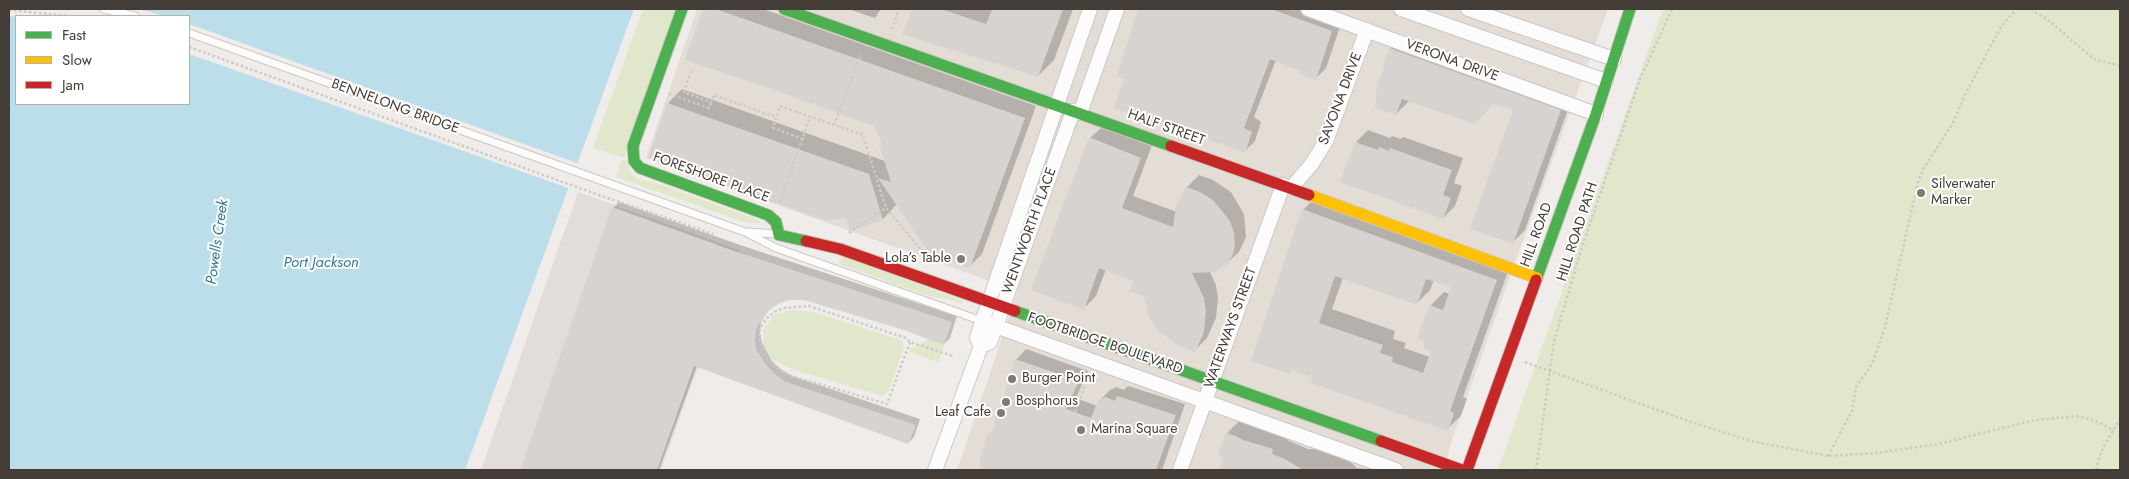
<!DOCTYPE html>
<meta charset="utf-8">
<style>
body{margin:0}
#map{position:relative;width:2129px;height:479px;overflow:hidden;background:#efece9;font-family:Jost,sans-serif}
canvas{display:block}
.frame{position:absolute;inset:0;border:10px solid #443c36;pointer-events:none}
.legend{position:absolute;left:15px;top:15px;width:175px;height:90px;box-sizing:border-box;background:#fff;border:1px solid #b4b1af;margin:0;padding:6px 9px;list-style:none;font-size:15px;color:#443c36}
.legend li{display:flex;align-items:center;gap:10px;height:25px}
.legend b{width:25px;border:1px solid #b4b1af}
</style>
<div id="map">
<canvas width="2129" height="479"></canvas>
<div class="frame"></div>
<ul class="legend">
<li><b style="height:6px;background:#4caf50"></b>Fast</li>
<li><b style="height:6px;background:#ffc107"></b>Slow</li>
<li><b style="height:6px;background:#c62828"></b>Jam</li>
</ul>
</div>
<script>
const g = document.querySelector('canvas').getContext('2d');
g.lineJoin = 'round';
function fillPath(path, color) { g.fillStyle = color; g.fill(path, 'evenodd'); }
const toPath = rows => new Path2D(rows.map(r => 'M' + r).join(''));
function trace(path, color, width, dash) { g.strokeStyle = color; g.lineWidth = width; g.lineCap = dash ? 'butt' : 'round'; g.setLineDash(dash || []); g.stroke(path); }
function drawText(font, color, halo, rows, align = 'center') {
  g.font = font + ' Jost,sans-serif'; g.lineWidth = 4; g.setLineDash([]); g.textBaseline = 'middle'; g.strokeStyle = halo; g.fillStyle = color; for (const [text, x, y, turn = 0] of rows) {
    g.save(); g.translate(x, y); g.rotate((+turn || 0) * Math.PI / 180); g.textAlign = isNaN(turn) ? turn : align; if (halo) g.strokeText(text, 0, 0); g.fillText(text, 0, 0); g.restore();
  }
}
const residential = toPath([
 [697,9,1608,9,1518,254,1450,445,1445,470,957,470,1018,291,646,158]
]);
const industrial = toPath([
 [578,192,740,250,661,470,481,470]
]);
const green = toPath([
 [643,9,677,9,624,158,593,148],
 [1663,9,2120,9,2120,470,1498,470],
 [622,160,627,161,631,173,637,179,659,184,761,221,760,223,744,222,616,177],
 [843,257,963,301,962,304,949,299,928,296,839,264],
 [791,310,813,312,901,340,904,347,889,391,883,396,794,370,773,360,763,346,763,330,774,315],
 [928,339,944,345,938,362,908,351]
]);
const water = toPath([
 [9,9,634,9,465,470,9,470],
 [16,16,189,16,189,104,16,104]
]);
const pier = toPath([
 [9,9,139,9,164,16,16,17,9,16],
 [189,24,580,164,571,189,189,54]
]);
const shadow = toPath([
 [704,9,763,9,1036,106,982,254,970,266,897,204,883,219,851,229,847,216,668,103,682,89,885,161,880,144,883,142,875,125,778,89,687,59],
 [848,9,881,9,875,18],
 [913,9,1073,9,1054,60,1038,76,904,33],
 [1140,9,1307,9,1342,21,1326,68,1316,78,1302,70,1276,60,1254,117,1261,122,1255,141,1245,151,1118,75],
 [1403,36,1572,98,1525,230,1513,242,1515,110,1493,103,1475,123,1409,101,1396,114,1386,67,1390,49],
 [1103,126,1152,145,1133,196,1177,212,1187,187,1199,175,1213,180,1231,192,1244,214,1246,237,1239,252,1226,264,1209,270,1216,285,1218,298,1216,318,1207,338,1194,351,1145,295,1134,280,1106,269,1096,296,1083,309,1090,138],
 [1368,130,1390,138,1392,136,1401,139,1403,137,1463,158,1454,183,1462,186,1455,206,1443,218,1356,142],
 [1317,196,1510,266,1463,397,1467,399,1461,416,1447,429,1314,377,1292,369,1289,373,1303,210],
 [1343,278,1416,304,1430,290,1434,280,1453,287,1450,294,1444,292,1430,306,1432,351,1430,357,1404,348,1406,343,1393,339,1395,331,1332,309],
 [619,202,740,245,957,316,950,338,944,344,904,329,804,298,789,299,777,303,770,308,761,322,760,332,762,343,772,361,782,370,792,376,920,419,914,437,908,443,697,366,659,470,521,470,613,208],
 [1026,349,1088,371,1076,398,1097,406,1099,401,1110,390,1116,387,1124,390,1128,386,1185,404,1162,470,981,470,981,460,996,428,1016,360],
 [1242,418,1287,435,1287,440,1308,449,1329,450,1343,455,1357,468,1372,470,1220,470,1225,456,1227,433],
 [1233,435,1243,440,1233,438]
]);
const building = toPath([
 [703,9,716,9,1025,118,970,268,938,256,933,259,918,237,878,178,891,182,879,144,882,143,874,126,776,91,776,90,685,60],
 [912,9,941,9,986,24,992,9,1063,9,1038,77,902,34],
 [1138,9,1271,9,1332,31,1316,80,1300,74,1301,71,1270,59,1244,128,1252,132,1245,153,1183,130,1182,133,1114,108,1124,79,1117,76],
 [1389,48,1561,110,1513,244,1470,229,1513,110,1492,104,1475,124,1402,99,1396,115,1375,108,1377,85,1384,68,1383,67],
 [667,103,869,174,883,220,850,231,846,218,827,221,648,158],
 [1089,137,1141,158,1122,208,1173,227,1176,206,1186,187,1200,192,1213,200,1230,221,1234,233,1235,245,1233,254,1227,265,1215,272,1192,273,1204,298,1206,311,1204,332,1195,352,1176,344,1159,331,1149,317,1144,296,1129,291,1133,281,1099,268,1084,310,1031,290],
 [1355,142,1378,150,1379,147,1389,151,1390,148,1452,170,1443,195,1451,198,1443,219,1340,182],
 [612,207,734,251,952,322,944,345,904,330,804,300,789,300,778,304,767,312,756,329,755,338,756,349,767,366,776,375,786,382,916,425,908,444,694,366,657,470,520,470],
 [1302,209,1497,280,1450,411,1454,413,1448,431,1311,383,1313,378,1291,370,1290,374,1251,361],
 [1335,276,1417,305,1426,279,1451,287,1443,310,1429,305,1417,339,1425,342,1423,349,1431,351,1423,373,1392,362,1393,357,1380,353,1383,345,1319,323],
 [1015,359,1079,381,1066,409,1091,418,1098,400,1105,397,1115,401,1117,396,1176,415,1156,470,980,470,980,460,987,435,995,428,995,416,1005,393],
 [1226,432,1237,438,1273,449,1272,454,1285,459,1303,470,1219,470,1223,457,1218,455]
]);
const path = toPath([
 [2031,9,2048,20,2094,59,2120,66],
 [9,10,69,16],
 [892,29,899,9],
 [189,47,596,194,713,234],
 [691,71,684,92,711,102,714,95,776,117],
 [669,94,709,108,711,102],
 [834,125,861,54],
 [803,139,773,128,780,106,863,135,886,208,932,263],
 [780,202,810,117],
 [849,233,886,208],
 [910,342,887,404,788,375,780,370,765,356,759,338,760,329,766,319,774,312,784,308,809,306,906,338,910,342,953,356],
 [1525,362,1688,421,1751,441,1828,456,1876,453,1938,444,2035,420,2079,416,2100,423,2114,431],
 [1075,412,1088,377],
 [1828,456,1852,411,1856,387,1872,364,1885,327,1918,182,1924,168,1953,123,1967,91,2002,25,2017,9],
 [1536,470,1554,341,1582,247,1640,79,1672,9],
 [2096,470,2099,458,2104,446,2120,419]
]);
const lane = toPath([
 [104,9,135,16],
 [189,33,745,232,776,248,982,321],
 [748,232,777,234]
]);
const street = toPath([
 [1308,9,1596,114],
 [1401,9,1606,81],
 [1468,9,1614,59],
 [1073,111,996,326,990,342,981,346,977,338,981,325,1090,9],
 [1080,113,1117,9],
 [1291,188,1311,165,1326,141,1367,30],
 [987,323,1396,470],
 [935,470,981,346],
 [1180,470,1283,185]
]);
const fast = toPath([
 [682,9,633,146,634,161,640,168,768,215,776,222,779,235,806,241],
 [784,9,1171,146],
 [1536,280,1596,114,1630,9],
 [1015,311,1381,441]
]);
const slow = toPath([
 [1309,195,1537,278]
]);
const jam = toPath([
 [1171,146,1309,195],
 [806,241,840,249,1015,311],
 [1381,441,1462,470],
 [1467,470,1536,280]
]);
const markers = [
 [1921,193,5,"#807a75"],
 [961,259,5,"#807a75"],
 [1012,379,5,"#807a75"],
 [1006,402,5,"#807a75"],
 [1001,413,5,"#807a75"],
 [1081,430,5,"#807a75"]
];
const streetNames = [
 ["VERONA DRIVE",1452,61,20],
 ["SAVONA DRIVE",1341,99,-69],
 ["BENNELONG BRIDGE",395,107,20],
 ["HALF STREET",1166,128,20],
 ["FORESHORE PLACE",711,178,20],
 ["WENTWORTH PLACE",1030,231,-70],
 ["HILL ROAD PATH",1578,232,-72],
 ["HILL ROAD",1537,235,-70],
 ["WATERWAYS STREET",1231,328,-70],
 ["FOOTBRIDGE BOULEVARD",1105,344,19]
];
const poiNames = [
 ["Silverwater",1931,185],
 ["Marker",1931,201],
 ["Lola’s Table",951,259,"right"],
 ["Burger Point",1022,379],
 ["Bosphorus",1016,402],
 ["Leaf Cafe",991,413,"right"],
 ["Marina Square",1091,430]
];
const waterNames = [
 ["Powells Creek",218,242,-82],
 ["Port Jackson",321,263]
];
fillPath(residential, '#e3ddd6');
fillPath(industrial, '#e2ddda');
fillPath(green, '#e0e7ca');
fillPath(water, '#bcdeea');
fillPath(pier, '#efece9');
fillPath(shadow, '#0003');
fillPath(building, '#d7d3d0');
trace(lane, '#cbc8c5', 9);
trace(street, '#cbc8c5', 16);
trace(fast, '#cec8c0', 13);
trace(slow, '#cec8c0', 13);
trace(jam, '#cec8c0', 13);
trace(path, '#cdcac7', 2.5, [2.5, 2.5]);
trace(lane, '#fdfcfc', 7);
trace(street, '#fdfcfc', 14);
trace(fast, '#4caf50', 11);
trace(slow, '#ffc107', 11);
trace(jam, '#c62828', 11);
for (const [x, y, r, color] of markers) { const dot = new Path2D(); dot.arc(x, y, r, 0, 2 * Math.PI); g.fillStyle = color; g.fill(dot); trace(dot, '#fff', 2); }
drawText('14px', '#443c36', '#fff', streetNames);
drawText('14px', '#443c36', '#fff', poiNames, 'left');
drawText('italic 15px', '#327b99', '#fff', waterNames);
</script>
